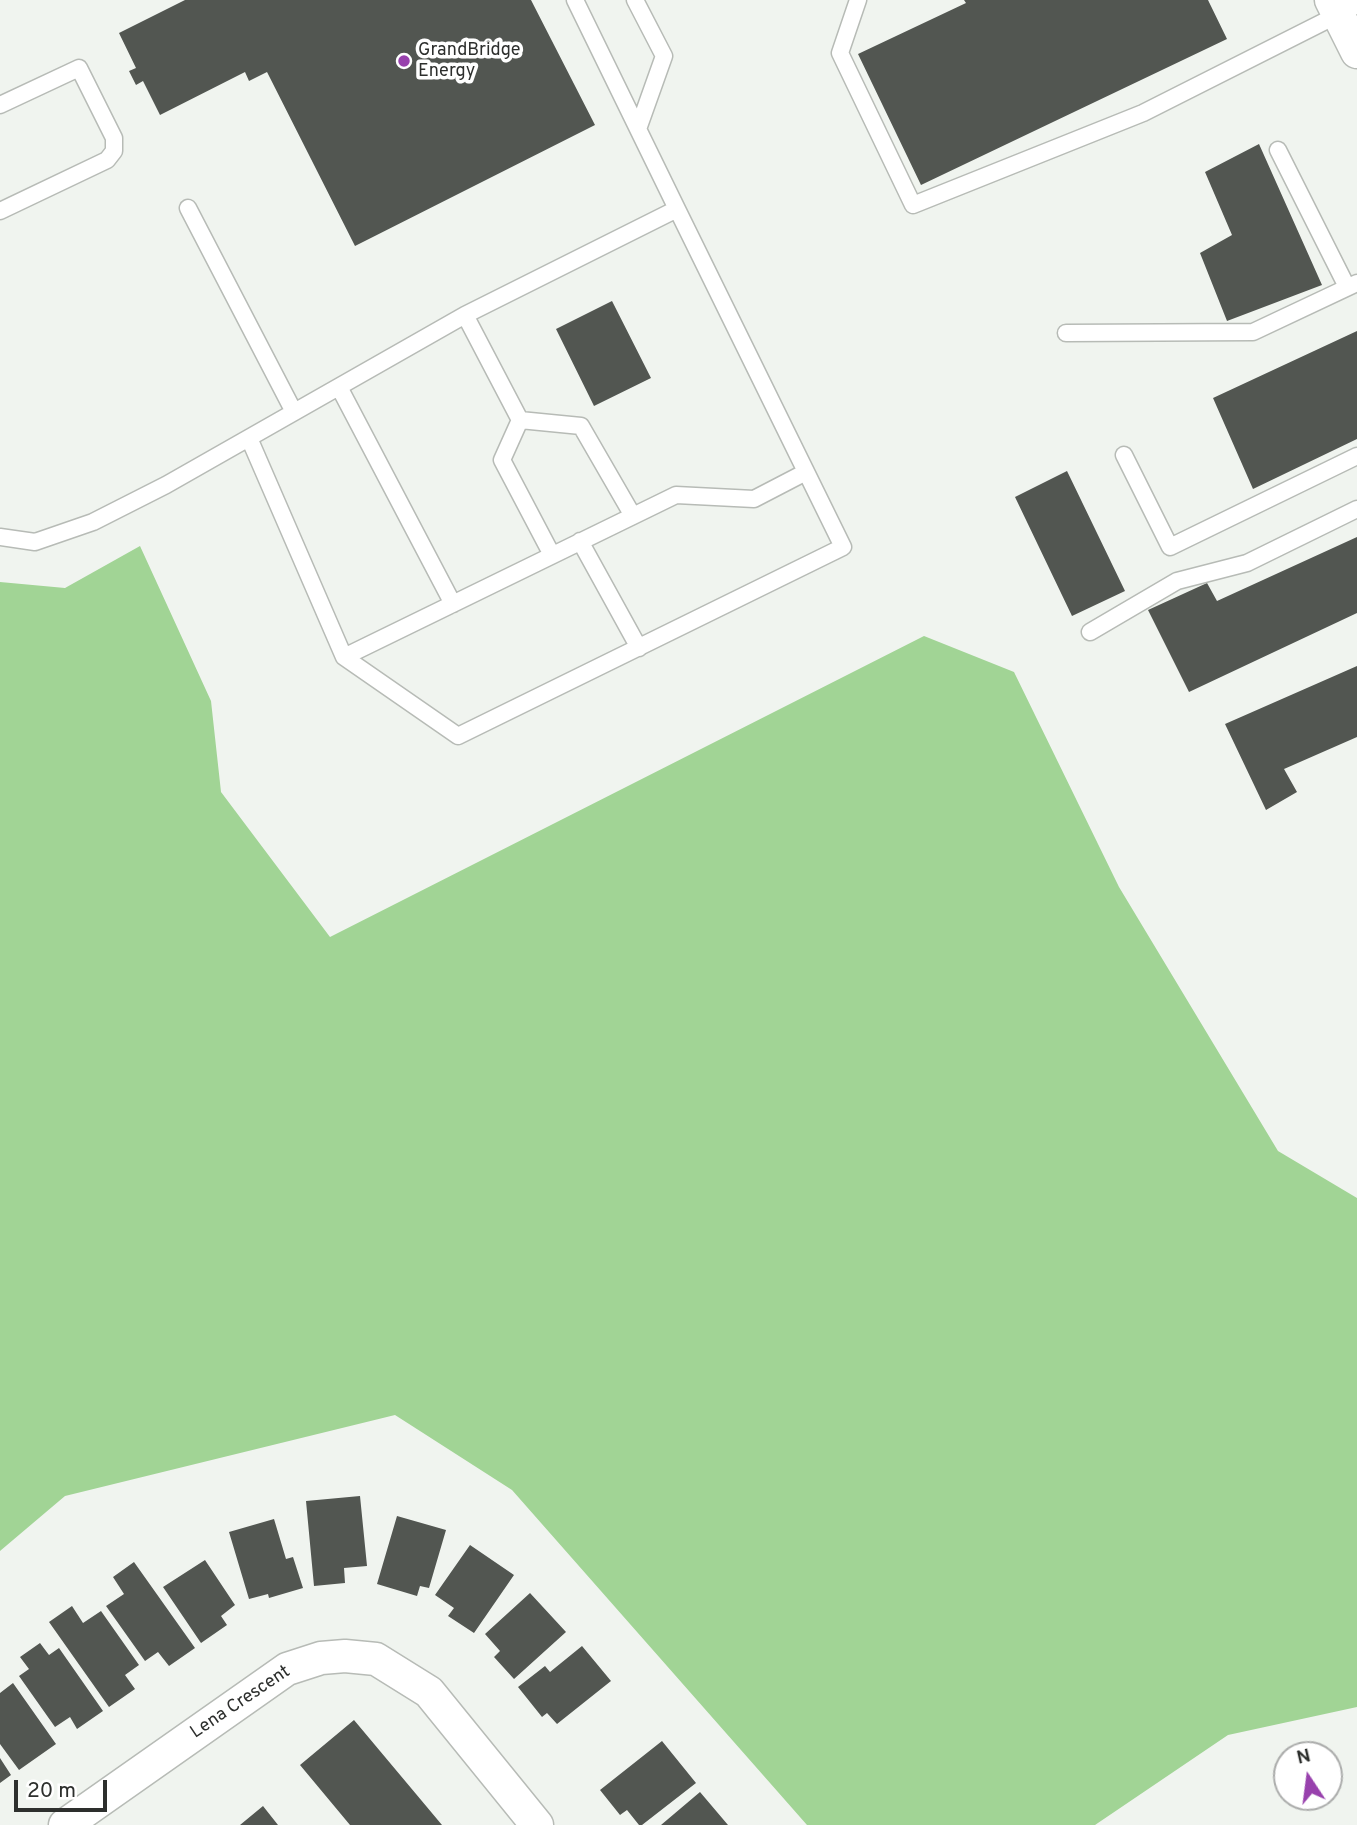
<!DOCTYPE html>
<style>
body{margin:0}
#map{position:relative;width:1357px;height:1825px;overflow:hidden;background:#f0f4ef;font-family:Overpass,sans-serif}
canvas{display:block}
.north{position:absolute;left:1273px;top:1741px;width:70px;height:70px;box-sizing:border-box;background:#fff;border:2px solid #abacab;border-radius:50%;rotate:347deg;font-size:19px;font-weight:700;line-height:28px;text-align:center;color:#2d2f2d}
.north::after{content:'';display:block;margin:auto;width:24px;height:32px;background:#9841ad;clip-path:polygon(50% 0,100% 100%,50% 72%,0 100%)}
.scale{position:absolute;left:14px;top:1780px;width:93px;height:32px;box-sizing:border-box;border:4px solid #2d2f2d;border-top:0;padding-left:9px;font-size:21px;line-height:24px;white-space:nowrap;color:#2d2f2d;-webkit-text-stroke:5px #fff;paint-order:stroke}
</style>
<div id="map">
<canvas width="1357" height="1825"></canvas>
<div class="north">N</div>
<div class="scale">20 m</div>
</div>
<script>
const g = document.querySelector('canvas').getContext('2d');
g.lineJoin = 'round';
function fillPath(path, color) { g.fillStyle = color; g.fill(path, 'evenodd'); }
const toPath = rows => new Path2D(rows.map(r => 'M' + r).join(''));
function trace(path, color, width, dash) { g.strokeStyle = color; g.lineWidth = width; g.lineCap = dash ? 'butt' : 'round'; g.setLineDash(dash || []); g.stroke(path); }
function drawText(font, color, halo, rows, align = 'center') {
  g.font = font + ' Overpass,sans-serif'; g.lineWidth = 7; g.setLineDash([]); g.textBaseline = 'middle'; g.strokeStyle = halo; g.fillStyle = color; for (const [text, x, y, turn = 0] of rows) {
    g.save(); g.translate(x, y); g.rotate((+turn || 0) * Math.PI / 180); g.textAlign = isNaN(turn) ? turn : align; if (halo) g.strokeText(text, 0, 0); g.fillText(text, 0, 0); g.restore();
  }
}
const forest = toPath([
 [140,546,211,701,221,792,330,937,924,636,1014,672,1119,887,1278,1151,1357,1198,1357,1707,1228,1735,1095,1825,807,1825,512,1490,395,1415,65,1496,0,1551,0,582,65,588]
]);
const building = toPath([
 [185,0,531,0,595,125,355,246,267,72,249,81,245,72,160,115,143,81,136,85,129,71,136,68,119,33],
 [964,0,1208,0,1227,39,921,185,858,54,966,3],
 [1259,144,1322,285,1227,321,1200,253,1232,235,1205,172],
 [612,301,651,378,594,406,556,329],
 [1357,331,1357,439,1253,489,1213,398],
 [1067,471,1125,591,1072,616,1015,497],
 [1357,537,1357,613,1189,692,1148,610,1207,583,1217,601],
 [1357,666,1357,737,1284,769,1297,792,1266,810,1225,724],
 [360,1496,367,1566,344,1568,345,1583,314,1586,306,1501],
 [397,1516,446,1530,429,1588,420,1586,417,1596,377,1584],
 [274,1519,286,1559,293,1557,303,1588,269,1598,268,1594,249,1599,229,1532],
 [470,1545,514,1575,474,1633,448,1616,454,1608,435,1595],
 [205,1560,235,1605,221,1616,227,1625,201,1643,163,1587],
 [134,1562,195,1648,169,1666,158,1652,145,1661,106,1606,124,1594,113,1577],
 [530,1593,566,1632,514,1679,494,1657,500,1651,485,1634],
 [72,1606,83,1623,101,1611,139,1665,125,1675,135,1689,109,1707,49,1622],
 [40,1643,49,1655,59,1648,103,1711,77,1729,70,1717,55,1727,19,1676,29,1669,20,1657],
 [582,1646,611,1681,557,1724,547,1713,542,1717,518,1687,545,1666,550,1672],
 [13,1683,56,1744,19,1770,0,1744,0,1693],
 [354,1720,442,1825,350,1825,300,1765],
 [662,1741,696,1783,642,1825,639,1825,627,1810,620,1815,600,1790],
 [0,1758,11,1775,0,1783],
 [700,1792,728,1825,661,1825],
 [263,1806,278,1825,240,1825]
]);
const lane = toPath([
 [635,0,664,56,638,129],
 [858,0,840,53,913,205,1143,113,1357,5],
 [0,105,79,68,114,138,114,151,107,160,0,211],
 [1278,150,1347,287],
 [188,208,294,412],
 [465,315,520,420,502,460,552,555],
 [1066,333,1253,332,1357,283],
 [339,387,453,604],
 [520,420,581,426,633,516],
 [249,438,344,657,458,736,843,547,677,209],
 [1124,455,1170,547,1357,456],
 [0,537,35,542,93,522,166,485,465,315,677,209,575,0],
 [580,541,639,648],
 [1090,632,1177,581,1247,563,1357,509],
 [344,657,676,495,754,499,806,472]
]);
const street = toPath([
 [1331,0,1357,52],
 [65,1825,287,1669,321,1658,345,1656,376,1659,429,1692,537,1825]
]);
const markers = [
 [404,61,7,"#9841ad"]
];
const poiNames = [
 ["GrandBridge",418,51],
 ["Energy",418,72]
];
const streetNames = [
 ["Lena Crescent",241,1703,-34]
];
fillPath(forest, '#a1d495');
fillPath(building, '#525651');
trace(lane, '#b7bbb6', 19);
trace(street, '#b7bbb6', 35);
trace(lane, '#fff', 16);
trace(street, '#fff', 32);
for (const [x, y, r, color] of markers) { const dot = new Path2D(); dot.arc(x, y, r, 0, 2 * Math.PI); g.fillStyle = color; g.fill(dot); trace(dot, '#fff', 2.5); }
drawText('18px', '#2d2f2d', '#fff', poiNames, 'left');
drawText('18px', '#2d2f2d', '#fff', streetNames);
</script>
